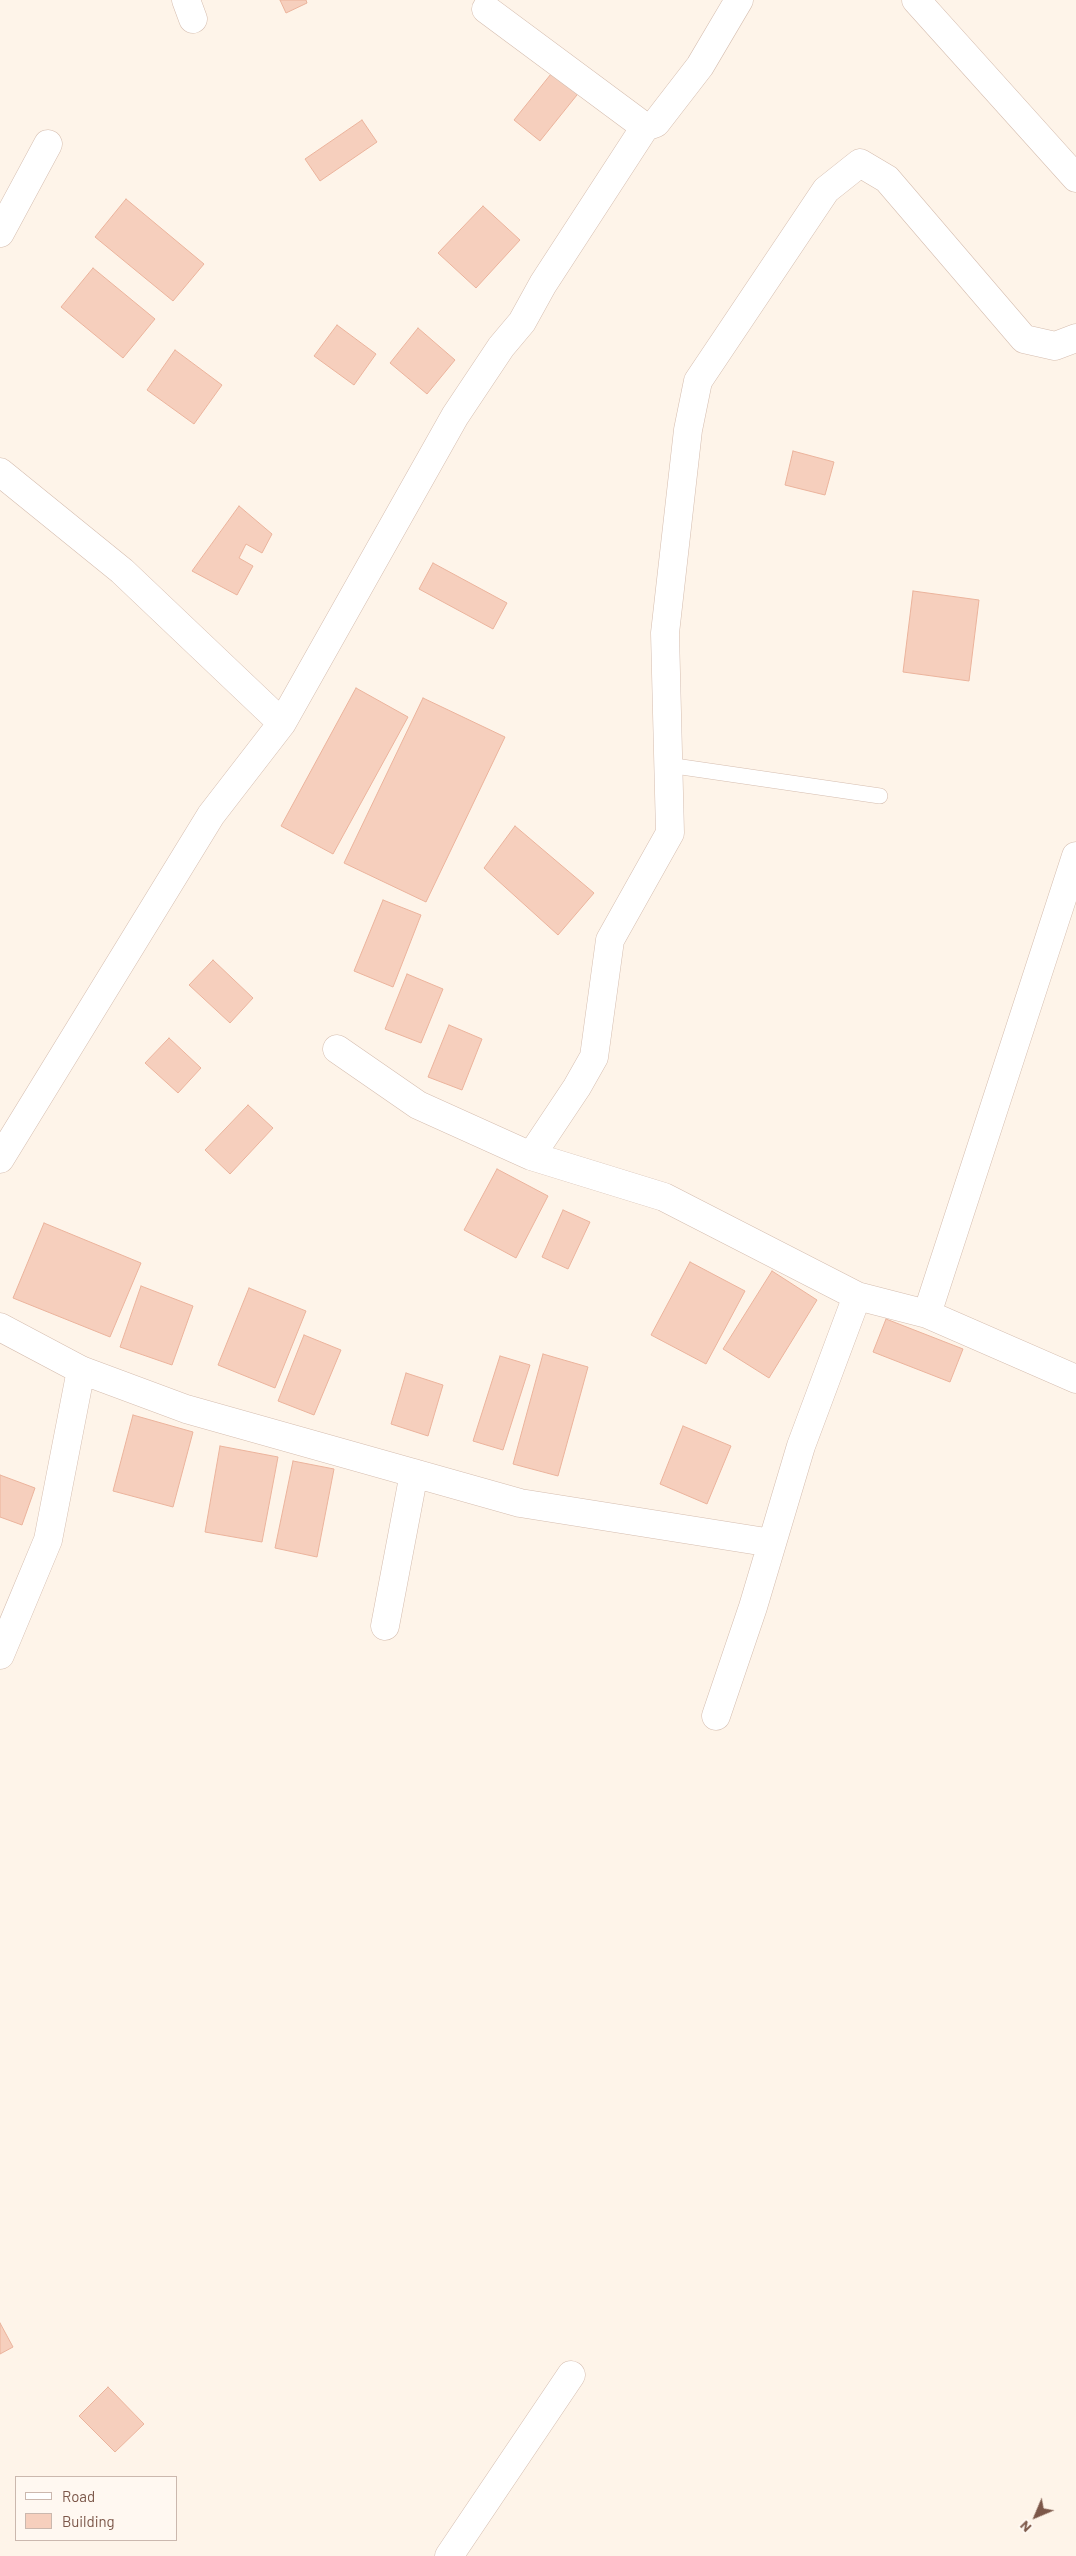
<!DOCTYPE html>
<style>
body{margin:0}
#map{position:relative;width:1076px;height:2556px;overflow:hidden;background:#fef4e9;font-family:Barlow,sans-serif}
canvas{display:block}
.legend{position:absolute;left:15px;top:2476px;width:162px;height:65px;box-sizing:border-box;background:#fff8f1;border:1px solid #cbb8ae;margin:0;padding:6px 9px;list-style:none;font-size:15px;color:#7c5749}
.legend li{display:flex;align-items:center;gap:10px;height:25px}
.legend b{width:25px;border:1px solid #cbb8ae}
.north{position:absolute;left:1011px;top:2491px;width:50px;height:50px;-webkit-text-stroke:4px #fff8f1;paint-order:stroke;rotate:225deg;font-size:14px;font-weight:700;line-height:20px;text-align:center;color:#7c5749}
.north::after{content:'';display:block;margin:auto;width:18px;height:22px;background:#7c5749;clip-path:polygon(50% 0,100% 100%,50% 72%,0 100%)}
</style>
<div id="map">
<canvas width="1076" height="2556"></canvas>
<ul class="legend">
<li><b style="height:6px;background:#fff"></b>Road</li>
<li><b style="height:14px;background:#f6cfbd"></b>Building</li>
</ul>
<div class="north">N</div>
</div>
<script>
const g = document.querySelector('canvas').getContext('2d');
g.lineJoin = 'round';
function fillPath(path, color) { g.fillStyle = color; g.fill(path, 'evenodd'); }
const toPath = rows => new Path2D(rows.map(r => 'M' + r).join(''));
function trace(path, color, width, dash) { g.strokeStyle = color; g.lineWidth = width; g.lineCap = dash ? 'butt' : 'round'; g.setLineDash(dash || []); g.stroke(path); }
const building = toPath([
 [280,0,306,0,307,3,286,13,280,0],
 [559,64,585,85,540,141,514,120,559,64],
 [362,120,377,142,320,181,305,159,362,120],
 [126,199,204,264,173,301,95,237,126,199],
 [483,206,520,240,476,288,438,253,483,206],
 [93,268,155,319,123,358,61,307,93,268],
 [337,325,376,354,354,385,314,356,337,325],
 [418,328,455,360,427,394,390,363,418,328],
 [175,350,222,385,194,424,147,390,175,350],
 [793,451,834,462,825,495,785,485,793,451],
 [239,506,272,534,262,553,246,544,239,558,253,566,237,595,192,571,239,506],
 [433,563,507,603,493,629,419,589,433,563],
 [913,591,979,600,969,681,903,672,913,591],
 [356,688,408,717,333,854,281,826,356,688],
 [423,698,505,737,426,902,344,863,423,698],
 [515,826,594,893,558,935,484,868,515,826],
 [383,900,421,915,393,987,354,971,383,900],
 [213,960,253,998,230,1023,189,985,213,960],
 [407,974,443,989,421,1043,385,1029,407,974],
 [449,1025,482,1039,462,1090,428,1077,449,1025],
 [169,1038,201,1068,178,1093,145,1063,169,1038],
 [248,1105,273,1128,230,1174,205,1150,248,1105],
 [497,1169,548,1196,516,1258,464,1230,497,1169],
 [563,1210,590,1222,568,1269,542,1257,563,1210],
 [44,1223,141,1263,110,1337,13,1298,44,1223],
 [690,1262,745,1291,706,1364,651,1335,690,1262],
 [772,1271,817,1300,769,1378,723,1349,772,1271],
 [141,1286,193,1306,172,1365,120,1347,141,1286],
 [249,1288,306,1311,275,1388,218,1365,249,1288],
 [886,1319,963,1349,950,1382,873,1352,886,1319],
 [304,1335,341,1350,314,1415,278,1401,304,1335],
 [543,1354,588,1367,558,1476,513,1464,543,1354],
 [500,1356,530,1365,503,1450,473,1441,500,1356],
 [406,1373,443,1385,428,1436,391,1424,406,1373],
 [133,1415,193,1432,173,1507,113,1491,133,1415],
 [683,1426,731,1446,707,1504,660,1484,683,1426],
 [220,1446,278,1457,262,1542,205,1532,220,1446],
 [293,1461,334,1469,317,1557,275,1548,293,1461],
 [0,1475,35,1488,22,1525,0,1517,0,1475],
 [0,2323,13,2347,0,2354,0,2323],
 [108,2387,144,2424,115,2452,79,2416,108,2387]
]);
const service = toPath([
 [668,765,880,796]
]);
const minor = toPath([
 [186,0,193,19],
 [916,0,1076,178],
 [486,9,645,127,656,123,700,66,739,0],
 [0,233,48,144],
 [0,472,122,571,282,723],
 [337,1049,418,1105,531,1156,664,1197,857,1296,927,1314,1076,1379],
 [531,1156,577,1087,594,1057,610,940,670,833,665,633,688,430,698,381,826,190,860,163,887,179,1024,339,1055,346,1076,338],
 [0,1159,211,815,282,723,455,416,501,347,522,322,543,284,645,127],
 [927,1314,1076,856],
 [0,1327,81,1370,186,1409,520,1503,772,1543],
 [385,1626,414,1473],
 [0,1655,48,1540,81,1370],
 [716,1716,753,1607,801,1446,857,1296],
 [449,2556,571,2375]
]);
fillPath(building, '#f6cfbd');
trace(building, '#ebb39c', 1);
trace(service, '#d5bdaf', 16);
trace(minor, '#d5bdaf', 29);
trace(service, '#fff', 15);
trace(minor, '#fff', 28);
</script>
